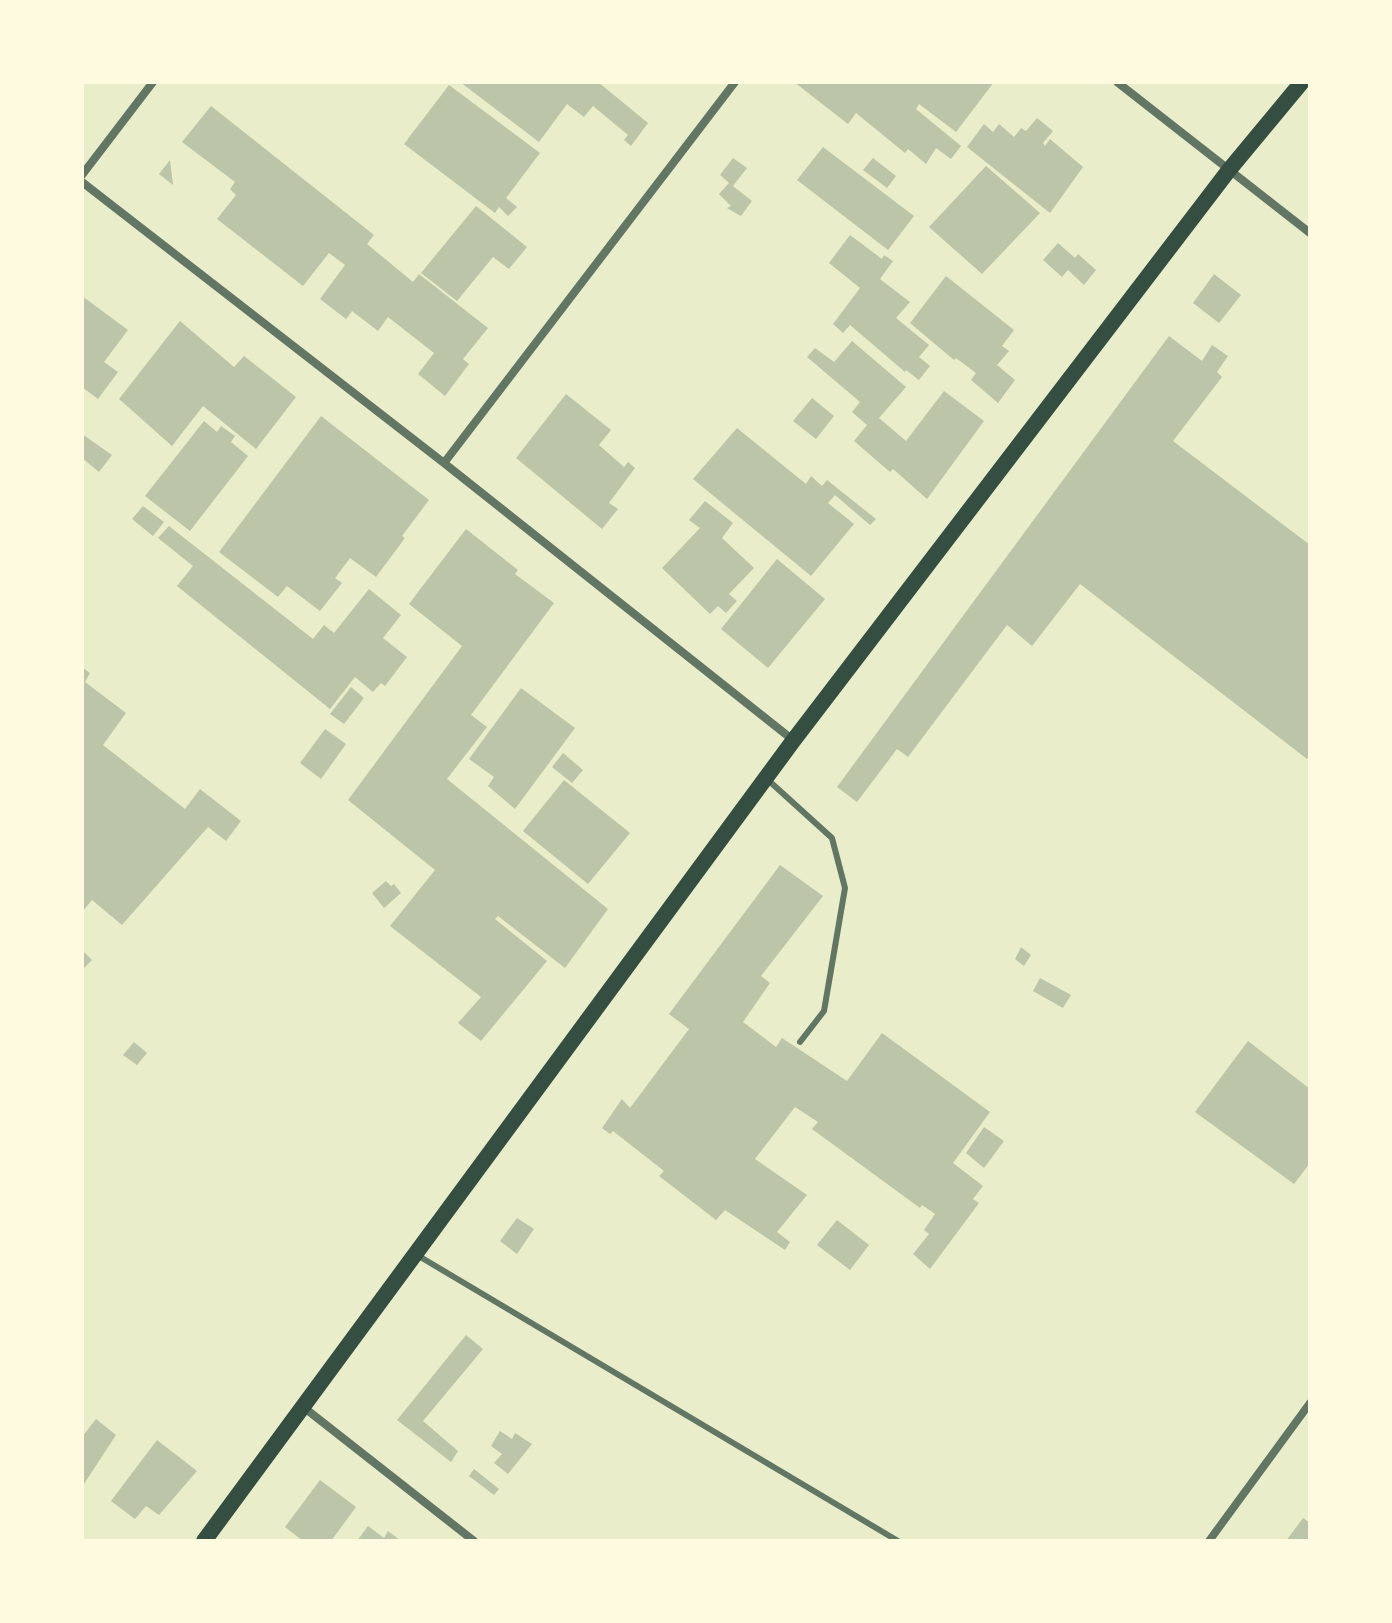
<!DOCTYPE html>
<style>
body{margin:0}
#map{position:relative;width:1392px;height:1623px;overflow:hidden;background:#e9edc9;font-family:"DejaVu Sans",sans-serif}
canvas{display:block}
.frame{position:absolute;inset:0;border:84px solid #fefae0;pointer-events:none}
</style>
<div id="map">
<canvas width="1392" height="1623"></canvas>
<div class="frame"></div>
</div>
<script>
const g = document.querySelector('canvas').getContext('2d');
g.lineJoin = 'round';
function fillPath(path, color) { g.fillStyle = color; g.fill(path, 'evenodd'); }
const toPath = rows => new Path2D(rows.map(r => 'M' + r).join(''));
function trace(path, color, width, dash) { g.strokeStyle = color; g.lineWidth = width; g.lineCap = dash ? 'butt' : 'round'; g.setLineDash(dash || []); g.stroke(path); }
const building = toPath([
 [460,82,598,82,648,123,631,146,624,140,628,135,593,106,584,117,567,104,539,142],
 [794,82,878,84,994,82,956,132,919,104,916,109,961,146,951,159,936,148,926,164,908,149,905,153,856,113,848,124],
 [449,85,540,153,506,198,517,207,508,216,499,207,495,213,404,144],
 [211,106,374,235,367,244,413,282,419,274,488,328,463,359,469,364,445,396,418,374,434,353,388,317,378,331,352,311,346,319,320,299,345,265,329,253,303,286,217,219,236,195,230,189,235,182,182,142],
 [1037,118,1053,131,1043,143,1045,146,1050,139,1083,167,1050,213,967,147,984,124,993,132,999,124,1014,137,1021,128,1026,131],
 [823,147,914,216,888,250,797,180],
 [733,158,747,168,733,186,752,201,741,216,727,208,731,206,719,194,729,183,720,175],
 [873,158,896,176,887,188,863,170],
 [170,160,173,185,159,174],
 [986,166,1040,213,982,274,929,227],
 [476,206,527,247,509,269,493,257,457,301,421,273],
 [850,235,882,259,884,255,893,261,880,279,910,302,896,318,929,345,919,357,930,366,919,380,906,370,905,372,850,325,843,333,833,324,860,288,829,263],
 [1058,243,1075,258,1078,254,1096,270,1084,285,1068,270,1062,277,1043,260],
 [1214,274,1241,295,1219,323,1193,303],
 [946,276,1014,330,1002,346,1009,351,997,365,1015,380,998,403,971,380,976,373,956,358,954,360,910,323],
 [82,296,128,330,104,362,118,372,98,399,82,387],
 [180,321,234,367,244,356,296,397,256,449,203,406,172,446,119,399],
 [1169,336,1202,361,1212,345,1228,356,1217,372,1222,377,1173,441,1310,545,1310,755,1307,759,1080,584,1032,646,1007,625,908,757,897,749,857,802,837,787],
 [852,341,906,387,879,418,906,441,944,391,984,421,927,499,893,469,890,472,854,441,867,425,852,412,860,402,807,357,815,348,834,362],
 [566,394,611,430,599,445,624,467,628,462,635,468,609,503,618,509,602,529,516,458],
 [812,398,834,416,816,439,793,421],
 [321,416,429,500,402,536,405,538,376,577,350,558,335,578,342,583,320,611,287,586,278,597,219,552],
 [204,421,217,432,221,426,235,436,231,442,248,456,190,531,145,496],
 [737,428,806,484,811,476,822,486,827,480,876,519,870,525,835,495,828,503,854,524,811,576,693,479],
 [82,434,112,455,99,472,82,458],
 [705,501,733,523,722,538,754,568,729,594,737,601,726,613,718,606,710,614,662,568,700,528,689,520],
 [143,506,164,522,153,536,132,519],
 [169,526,313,639,324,625,334,633,369,589,401,615,383,638,407,657,385,686,381,683,373,692,355,677,330,709,177,586,193,566,158,538],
 [466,529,518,570,515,574,554,603,471,715,487,727,447,779,608,909,565,968,498,916,495,919,547,961,481,1041,458,1023,481,997,390,926,435,870,348,800,462,646,409,604],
 [777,559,825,599,768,668,721,629],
 [82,667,90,673,85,682,126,713,103,745,185,809,200,789,241,821,226,841,208,827,122,925,92,900,82,912],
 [351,687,364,698,344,724,330,714],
 [521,688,575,728,515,809,488,786,494,777,469,759],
 [325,729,346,744,321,779,300,763],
 [563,753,583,770,572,783,552,767],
 [564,780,630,833,588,884,523,831],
 [780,865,823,896,761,976,770,983,743,1022,776,1047,782,1038,847,1081,882,1033,990,1112,953,1163,983,1186,973,1199,979,1203,930,1269,913,1254,929,1234,924,1230,935,1214,922,1205,920,1208,812,1129,818,1122,795,1107,755,1159,807,1195,777,1232,790,1242,785,1250,725,1210,716,1220,659,1176,664,1171,613,1131,610,1134,602,1128,622,1099,630,1108,689,1029,669,1014],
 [386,881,391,886,394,884,401,893,384,908,372,893],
 [1021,947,1031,955,1024,966,1015,959],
 [82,950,92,960,82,970],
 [1040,978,1071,995,1063,1008,1033,991],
 [1248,1041,1310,1089,1310,1163,1294,1184,1195,1112],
 [134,1042,147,1053,137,1065,123,1055],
 [984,1127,1004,1141,984,1168,966,1153],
 [517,1218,534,1229,517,1254,500,1241],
 [837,1220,869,1245,850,1270,817,1245],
 [466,1335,483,1349,423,1421,458,1451,451,1462,397,1420],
 [96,1419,116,1435,82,1487,82,1437],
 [500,1431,512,1439,515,1433,532,1444,508,1474,494,1463,502,1454,491,1446],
 [157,1440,197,1471,159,1515,146,1506,135,1519,111,1501],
 [474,1469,499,1489,494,1495,469,1476],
 [320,1480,356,1507,331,1541,303,1541,285,1527],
 [1303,1518,1310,1523,1310,1541,1286,1541],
 [368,1526,384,1538,388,1531,401,1541,357,1541]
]);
const service = toPath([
 [768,780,832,838,845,888,824,1011,800,1042],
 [417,1255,898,1541]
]);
const minor = toPath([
 [1117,82,1310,233],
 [82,175,153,82],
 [82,182,444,463,793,740],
 [444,463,735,82],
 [302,1406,474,1541],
 [1209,1541,1310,1403]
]);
const secondary = toPath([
 [204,1541,793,741,1229,170,1302,82]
]);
fillPath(building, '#bcc5a7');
trace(service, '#617663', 6);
trace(minor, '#617663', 8);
trace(secondary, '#344e41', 16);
</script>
